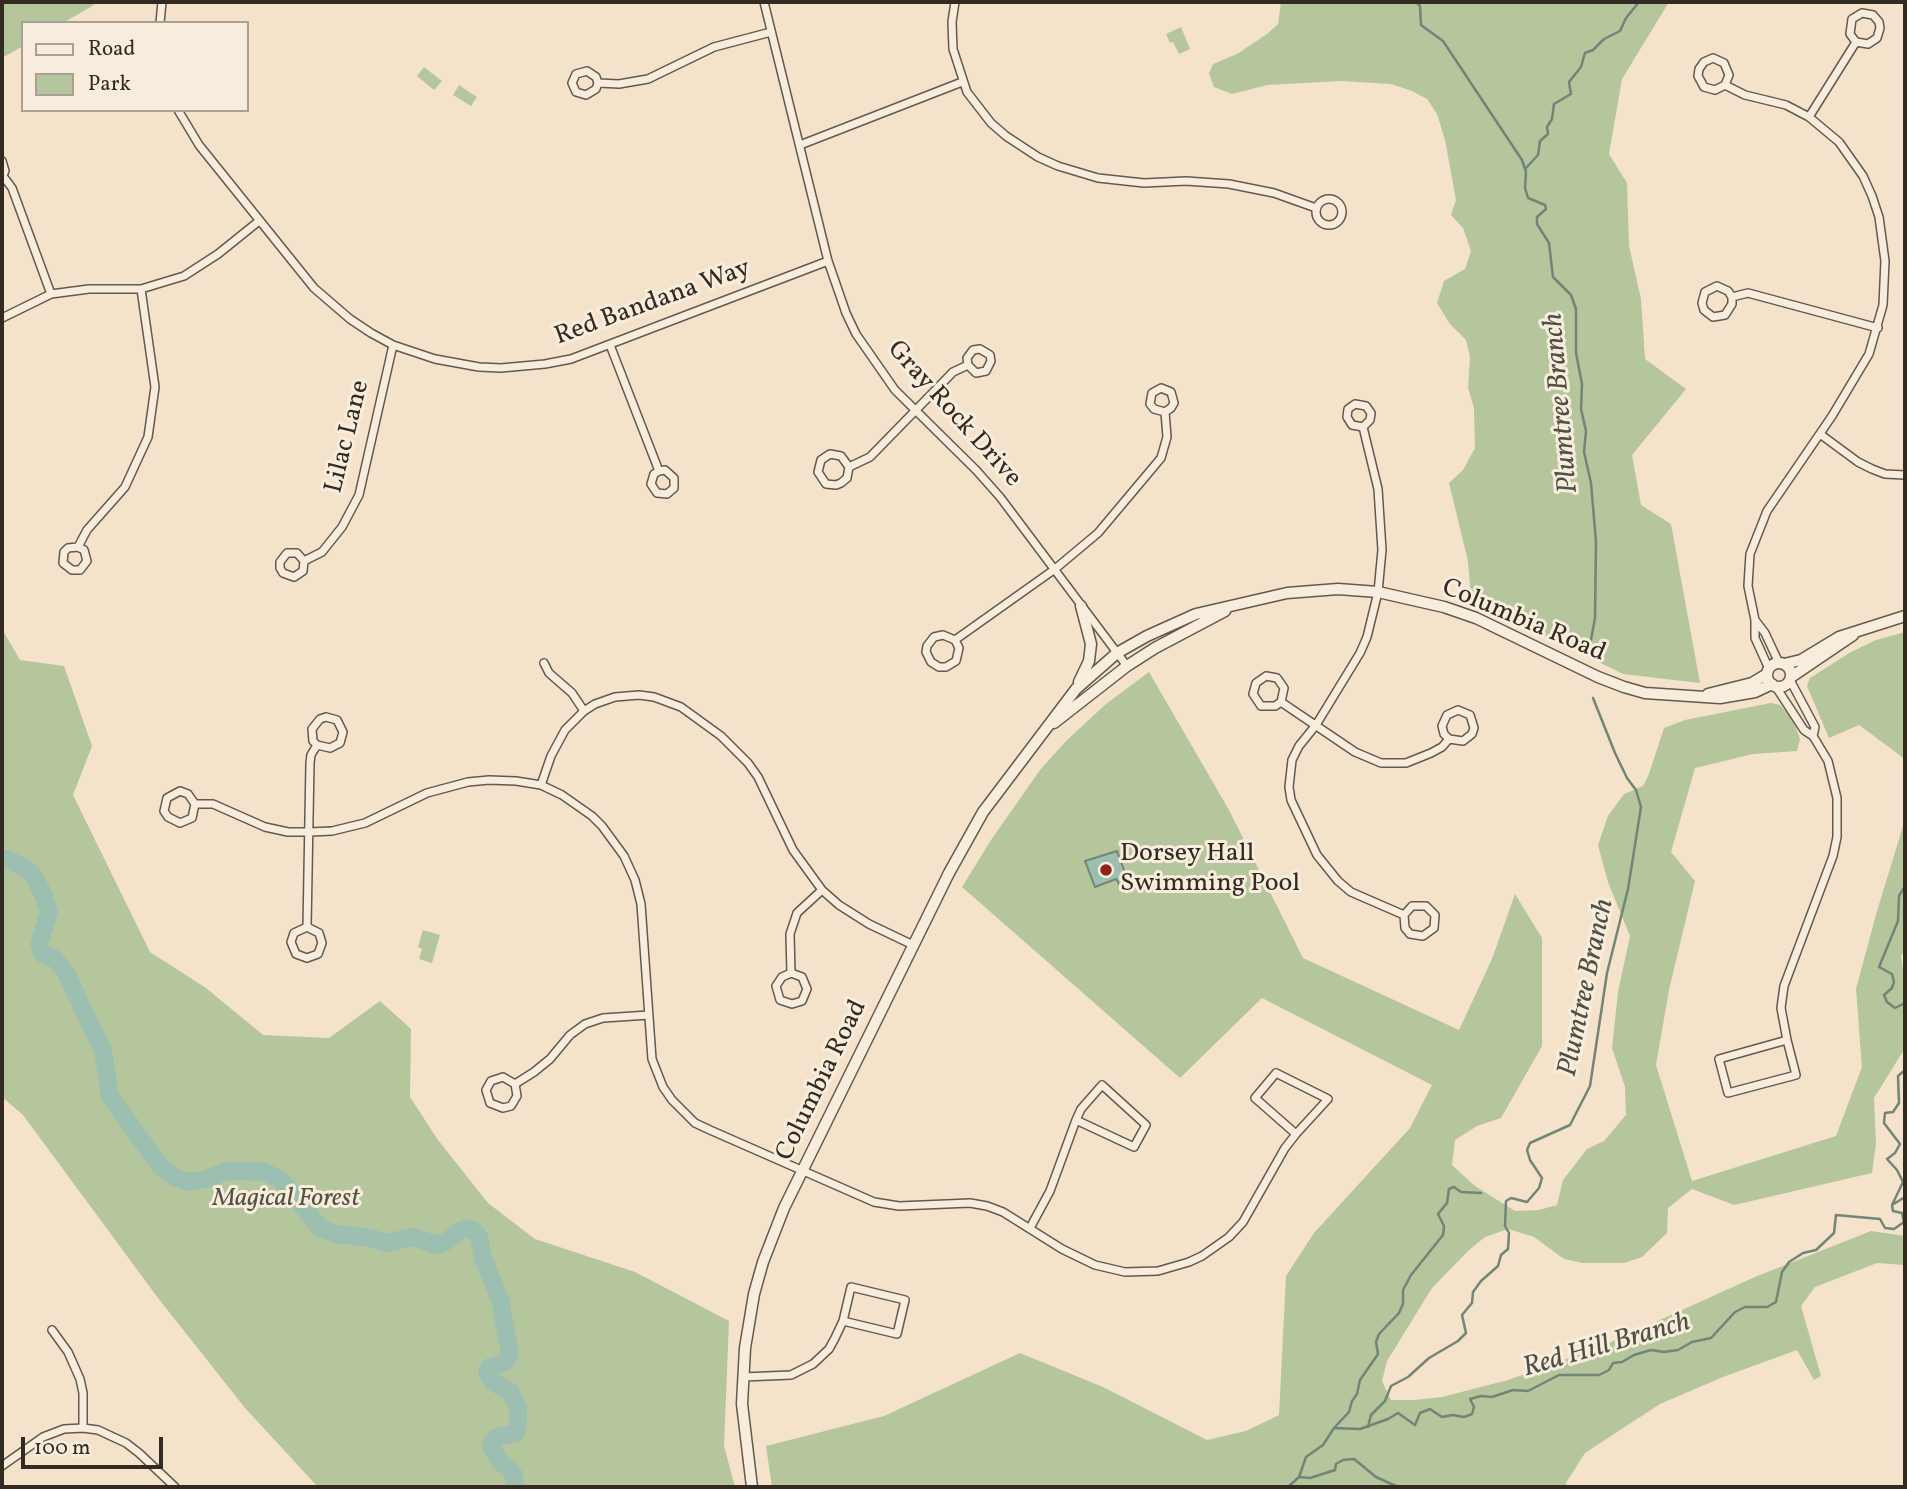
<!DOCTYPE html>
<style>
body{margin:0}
#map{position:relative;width:1907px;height:1489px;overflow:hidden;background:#f4e3ca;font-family:Vollkorn,serif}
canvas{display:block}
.frame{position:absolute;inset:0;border:4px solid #332b22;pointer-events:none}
.legend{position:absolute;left:21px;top:21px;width:228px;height:91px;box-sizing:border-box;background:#f8eddd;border:2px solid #a99f92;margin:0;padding:9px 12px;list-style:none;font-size:21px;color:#332b22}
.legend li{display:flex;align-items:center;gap:14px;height:35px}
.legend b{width:35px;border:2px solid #a99f92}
.scale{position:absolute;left:21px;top:1437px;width:142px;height:32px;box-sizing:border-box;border:4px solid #332b22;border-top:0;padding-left:9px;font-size:21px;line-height:24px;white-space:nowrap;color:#332b22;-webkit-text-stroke:5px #f8eddd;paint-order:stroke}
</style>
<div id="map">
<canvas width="1907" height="1489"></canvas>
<div class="frame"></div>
<ul class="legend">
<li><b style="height:9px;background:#f8eddd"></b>Road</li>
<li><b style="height:19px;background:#b5c59c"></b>Park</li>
</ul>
<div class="scale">100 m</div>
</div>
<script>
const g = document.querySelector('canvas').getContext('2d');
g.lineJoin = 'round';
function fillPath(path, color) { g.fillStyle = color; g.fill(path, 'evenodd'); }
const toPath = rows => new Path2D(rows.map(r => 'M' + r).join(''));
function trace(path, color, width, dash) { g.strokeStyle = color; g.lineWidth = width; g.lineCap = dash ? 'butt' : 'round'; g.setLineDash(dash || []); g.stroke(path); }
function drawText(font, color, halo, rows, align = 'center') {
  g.font = font + ' Vollkorn,serif'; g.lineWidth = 6; g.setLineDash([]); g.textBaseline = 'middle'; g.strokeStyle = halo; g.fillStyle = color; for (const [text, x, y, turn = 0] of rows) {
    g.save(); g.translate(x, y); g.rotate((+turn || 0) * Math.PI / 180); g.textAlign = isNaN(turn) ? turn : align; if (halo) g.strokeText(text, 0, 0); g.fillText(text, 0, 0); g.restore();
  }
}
const green = toPath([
 [2,2,89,2,94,5,63,23,23,23,23,46,2,58],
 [1281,2,1669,2,1622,79,1609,154,1627,183,1629,246,1641,299,1645,359,1686,389,1632,455,1641,505,1671,524,1700,683,1623,674,1471,599,1468,561,1449,483,1463,470,1475,448,1474,408,1468,388,1470,357,1466,340,1450,324,1437,303,1444,281,1465,269,1471,251,1463,228,1451,215,1456,200,1445,140,1437,114,1427,99,1412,91,1391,84,1341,81,1267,85,1232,94,1214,87,1209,73,1213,64,1237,54,1267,34,1278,24],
 [1181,27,1190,49,1179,54,1173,42,1170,43,1166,34],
 [424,67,442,81,434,90,417,76],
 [459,85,477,97,471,106,453,95],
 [2,629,20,660,64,666,92,746,73,795,150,952,206,988,263,1035,329,1038,380,1001,411,1029,410,1097,438,1140,488,1203,535,1239,635,1272,729,1321,724,1446,735,1487,318,1487,245,1408,158,1298,23,1115,2,1097],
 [1905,632,1905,759,1859,725,1829,738,1807,686,1810,678,1851,652,1876,640],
 [1149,672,1229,810,1303,958,1459,1030,1492,959,1515,894,1542,938,1542,1046,1501,1118,1477,1126,1455,1140,1452,1165,1475,1186,1515,1211,1539,1210,1557,1205,1563,1180,1587,1149,1604,1141,1626,1115,1625,1087,1612,1048,1618,992,1630,936,1608,882,1598,845,1608,816,1624,794,1643,786,1649,774,1664,728,1685,720,1771,703,1780,705,1793,720,1800,739,1797,751,1753,754,1695,768,1671,852,1695,881,1669,990,1656,1065,1692,1181,1836,1136,1862,1067,1856,989,1877,911,1904,823,1905,775,1905,950,1901,956,1905,983,1905,1048,1874,1098,1876,1143,1872,1173,1734,1205,1692,1189,1668,1208,1667,1233,1642,1257,1624,1263,1583,1263,1564,1259,1534,1237,1508,1229,1485,1237,1468,1251,1432,1288,1387,1361,1382,1381,1391,1400,1415,1400,1442,1397,1508,1380,1600,1347,1755,1277,1871,1231,1905,1236,1905,1265,1877,1263,1815,1287,1801,1306,1821,1376,1814,1380,1797,1350,1723,1377,1660,1404,1585,1453,1566,1483,1567,1487,772,1487,766,1446,884,1416,1020,1353,1103,1387,1207,1440,1246,1431,1279,1415,1286,1276,1314,1233,1410,1128,1432,1085,1262,998,1180,1078,962,887,991,840,1040,770,1067,740,1106,704],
 [423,930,440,935,432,963,419,959,422,949,418,947]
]);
const water = toPath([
 [1117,851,1131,889,1124,892,1116,879,1095,887,1085,861,1117,851]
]);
const stream = toPath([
 [1416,2,1420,6,1421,25,1443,41,1522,160,1526,172,1525,188,1528,198,1545,205,1546,209,1537,217,1537,224,1549,243,1553,277,1571,295,1576,309,1576,353,1582,384,1581,409,1586,431,1584,452,1591,483,1596,542,1595,618,1589,651],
 [1525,169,1538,155,1540,141,1548,134,1547,127,1552,119,1554,104,1571,94,1569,82,1581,67,1585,53,1593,50,1604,39,1620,31,1626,18,1639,2],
 [1905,886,1899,896,1898,921,1879,967,1892,974,1894,982,1892,988,1884,995,1887,1002,1895,1008,1905,1003],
 [1892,1205,1903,1182,1897,1170,1887,1159,1895,1153,1900,1144,1884,1123,1885,1113,1893,1112,1899,1103,1898,1076,1905,1070],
 [1892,1205,1905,1197],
 [1368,1427,1371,1415,1385,1401,1391,1386,1408,1377,1429,1358,1458,1341,1466,1333,1462,1315,1472,1303,1473,1292,1481,1281,1498,1266,1501,1255,1508,1249,1509,1233,1505,1226,1506,1201,1511,1198,1527,1202,1539,1188,1542,1178,1530,1160,1527,1150,1530,1143,1570,1125,1590,1086,1607,973,1628,889,1641,807,1636,790,1627,778,1615,753,1593,698],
 [1334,1428,1349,1412,1352,1401,1357,1394,1360,1380,1378,1354,1376,1342,1379,1334,1399,1313,1403,1304,1403,1290,1411,1275,1443,1235,1444,1226,1438,1214,1447,1203,1449,1189,1454,1187,1461,1192,1481,1193],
 [1299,1477,1310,1478,1335,1470,1336,1464,1343,1460,1354,1459,1376,1477,1398,1487],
 [1288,1487,1299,1477,1306,1457,1323,1445,1334,1428,1360,1429,1388,1419,1398,1413,1415,1425,1420,1413,1430,1409,1442,1417,1453,1415,1464,1417,1472,1414,1474,1407,1470,1399,1481,1396,1492,1397,1513,1390,1528,1391,1559,1375,1599,1375,1609,1370,1613,1363,1622,1362,1634,1355,1651,1350,1664,1352,1678,1350,1692,1342,1711,1338,1735,1312,1745,1307,1767,1307,1776,1302,1782,1272,1789,1262,1803,1253,1816,1250,1834,1233,1836,1215,1880,1219,1885,1228,1894,1229,1904,1222,1902,1213,1893,1211,1892,1205]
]);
const river = toPath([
 [2,860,7,859,25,868,33,875,43,894,49,912,39,945,42,953,55,959,66,973,103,1051,110,1096,160,1166,174,1177,189,1182,206,1179,227,1171,265,1172,281,1180,321,1229,337,1234,371,1238,386,1243,413,1237,437,1245,447,1241,459,1231,467,1228,474,1231,479,1237,483,1258,500,1299,510,1354,505,1362,490,1367,487,1373,493,1382,511,1392,518,1408,518,1425,515,1433,497,1437,492,1442,491,1446,500,1462,510,1469,514,1476,515,1487]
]);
const minor = toPath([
 [764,2,828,261,846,313,856,334,895,390,976,470,1000,497,1127,666],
 [955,2,952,22,953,49,967,92,991,123,1006,136,1038,157,1058,166,1098,178,1144,183,1186,181,1229,184,1274,193,1316,208],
 [160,23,162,2],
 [598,83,596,89,586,95,576,92,572,83,576,74,587,71,596,77,598,83,619,84,648,79,714,47,771,32],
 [1725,85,1729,75,1724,63,1713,58,1704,62,1699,69,1698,76,1704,87,1715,90,1725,85,1745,95,1786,105,1809,117,1839,142,1863,176,1872,196,1879,217,1885,261,1883,305,1869,354,1832,416,1767,511,1750,554,1748,586,1755,620,1755,638,1769,669],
 [178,110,199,145,314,288,350,319,371,333,393,345,435,359,479,367,501,368,545,364,571,359,828,261],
 [1809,117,1856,42,1850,34,1852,19,1862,13,1873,15,1879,22,1880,28,1877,38,1868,44,1856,42],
 [800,145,962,82],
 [2,161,5,171,2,177],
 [3,176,12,188,51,294],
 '1316 212a13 13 0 1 1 26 0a13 13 0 1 1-26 0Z',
 [1732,297,1732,304,1725,315,1713,317,1704,310,1702,303,1705,292,1717,286,1728,291,1732,297,1748,293,1878,328],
 [2,318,51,294,89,289,141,289,184,276,218,254,259,221],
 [610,345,659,471,654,474,651,484,657,493,667,494,674,488,674,478,665,470,659,471],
 [1363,427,1370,420,1371,413,1366,406,1355,404,1348,409,1347,417,1352,425,1363,427,1378,489,1382,550,1378,592,1367,637,1360,653,1316,725,1299,746,1292,760,1289,787,1291,800,1317,855,1338,881,1351,892,1404,915,1405,928,1410,934,1423,936,1434,928,1435,915,1426,906,1412,906,1404,915],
 [1820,434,1858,462,1872,469,1885,474,1905,475],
 [849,467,841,456,830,454,821,460,818,472,826,484,836,485,841,483,847,478,849,467,870,457,953,372,968,365,976,373,986,371,991,361,990,355,980,349,973,350,967,358,968,365],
 [78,547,84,550,87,561,80,570,72,570,63,563,64,552,68,548,78,547,87,530,125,487,148,437,155,387,141,289],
 [304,561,303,571,294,577,283,573,280,568,280,562,287,553,297,553,304,561,322,552,342,527,359,495,393,345],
 [1755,620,1765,633,1779,663],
 [955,640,959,648,956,661,946,667,939,667,931,662,926,652,927,646,934,637,943,635,955,640,1055,569,1098,533,1161,458,1167,437,1165,412,1171,408,1174,403,1171,392,1161,388,1152,393,1150,404,1154,409,1165,412],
 [544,663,549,673,572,693,584,711],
 [1790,680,1815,727,1813,736],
 [1776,687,1804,730,1813,736,1828,761,1837,798,1837,837,1833,856,1784,986,1781,1008,1787,1040,1719,1059,1728,1093,1796,1075,1787,1040],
 [1281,702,1275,706,1261,706,1253,694,1256,683,1266,676,1277,678,1284,688,1281,702,1355,752,1381,763,1406,763,1431,753,1442,747,1449,739,1463,741,1472,734,1474,728,1470,715,1458,710,1447,715,1442,726,1444,734,1449,739],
 [541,785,551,756,565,730,584,711,595,704,615,697,639,695,654,697,681,707,721,736,748,763,758,777,793,850,822,890,839,905,869,924,913,945],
 [195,804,192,818,180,823,168,817,164,811,167,798,180,791,188,794,195,804,213,804,265,827,288,832,310,832,332,831,365,823,427,793,468,782,489,780,516,781,541,785,562,795,592,816,602,826,624,856,635,880,641,904,652,1059,663,1087,672,1100,695,1123,710,1130,874,1202,899,1206,970,1203,987,1206,1003,1212,1062,1249,1095,1265,1125,1272,1158,1271,1189,1262,1202,1256,1229,1237,1243,1222,1285,1148,1296,1134],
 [307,927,319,933,322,943,318,954,307,958,296,954,291,942,294,933,307,927,310,763,311,755,317,745,313,741,312,729,320,719,326,717,337,720,343,732,340,743,330,748,317,745],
 [791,973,802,977,807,989,802,1001,792,1004,780,1000,776,986,782,977,791,973,790,934,797,913,822,890],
 [1276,1073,1328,1099,1296,1134,1255,1098,1276,1073],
 [515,1084,517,1096,511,1106,503,1108,490,1103,486,1090,491,1081,503,1077,515,1084,534,1072,550,1059,570,1035,585,1024,603,1018,649,1015],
 [1030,1228,1050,1191,1076,1120,1081,1109,1102,1085,1146,1125,1134,1147,1076,1120],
 [52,1330,68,1352,80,1379,83,1393,83,1428],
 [743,1377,791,1375,813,1364,829,1349,835,1338,843,1321,851,1287,905,1300,897,1334,843,1321],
 [2,1466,43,1437,64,1429,83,1428,98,1430,126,1443,139,1453,175,1487]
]);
const tertiary = toPath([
 '1767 675a12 12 0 1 1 24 0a12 12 0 1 1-24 0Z',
 [1784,664,1801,660,1839,637,1905,616],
 [1791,677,1853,635],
 [1079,682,1089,661,1091,644,1081,606],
 [1708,694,1752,683,1767,674],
 [1054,723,1127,666,1155,648,1225,611],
 [752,1487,742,1404,745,1348,754,1294,763,1262,784,1208,949,873,983,812,1076,689,1117,653,1147,636,1196,614,1287,593,1338,589,1378,592,1444,607,1476,618,1598,677,1624,687,1645,693,1720,698,1755,692,1772,684]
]);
const markers = [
 [1106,870,7,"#8f2418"]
];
const streetNames = [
 ["Red Bandana Way",653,304,-20],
 ["Gray Rock Drive",953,415,48],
 ["Lilac Lane",349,437,-76],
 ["Columbia Road",1523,622,23],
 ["Columbia Road",823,1081,-64]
];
const poiNames = [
 ["Dorsey Hall",1120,855],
 ["Swimming Pool",1120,885]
];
const parkNames = [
 ["Magical Forest",286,1200]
];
const waterNames = [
 ["Plumtree Branch",1563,403,-95],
 ["Plumtree Branch",1588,988,-78],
 ["Red Hill Branch",1607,1347,-16]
];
fillPath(green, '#b5c59c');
fillPath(water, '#9dbfb1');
trace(water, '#738478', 2);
trace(stream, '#738478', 2.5);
trace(river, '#9dbfb1', 18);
trace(minor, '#63594c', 10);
trace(tertiary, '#63594c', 13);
trace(minor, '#f8eddd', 7);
trace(tertiary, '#f8eddd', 10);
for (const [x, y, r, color] of markers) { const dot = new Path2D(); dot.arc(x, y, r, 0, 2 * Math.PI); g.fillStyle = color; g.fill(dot); trace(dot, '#f8eddd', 2.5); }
drawText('26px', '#332b22', '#f8eddd', streetNames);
drawText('26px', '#332b22', '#f8eddd', poiNames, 'left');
drawText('italic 26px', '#545240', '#f8eddd', parkNames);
drawText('italic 28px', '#4e5046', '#f8eddd', waterNames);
</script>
